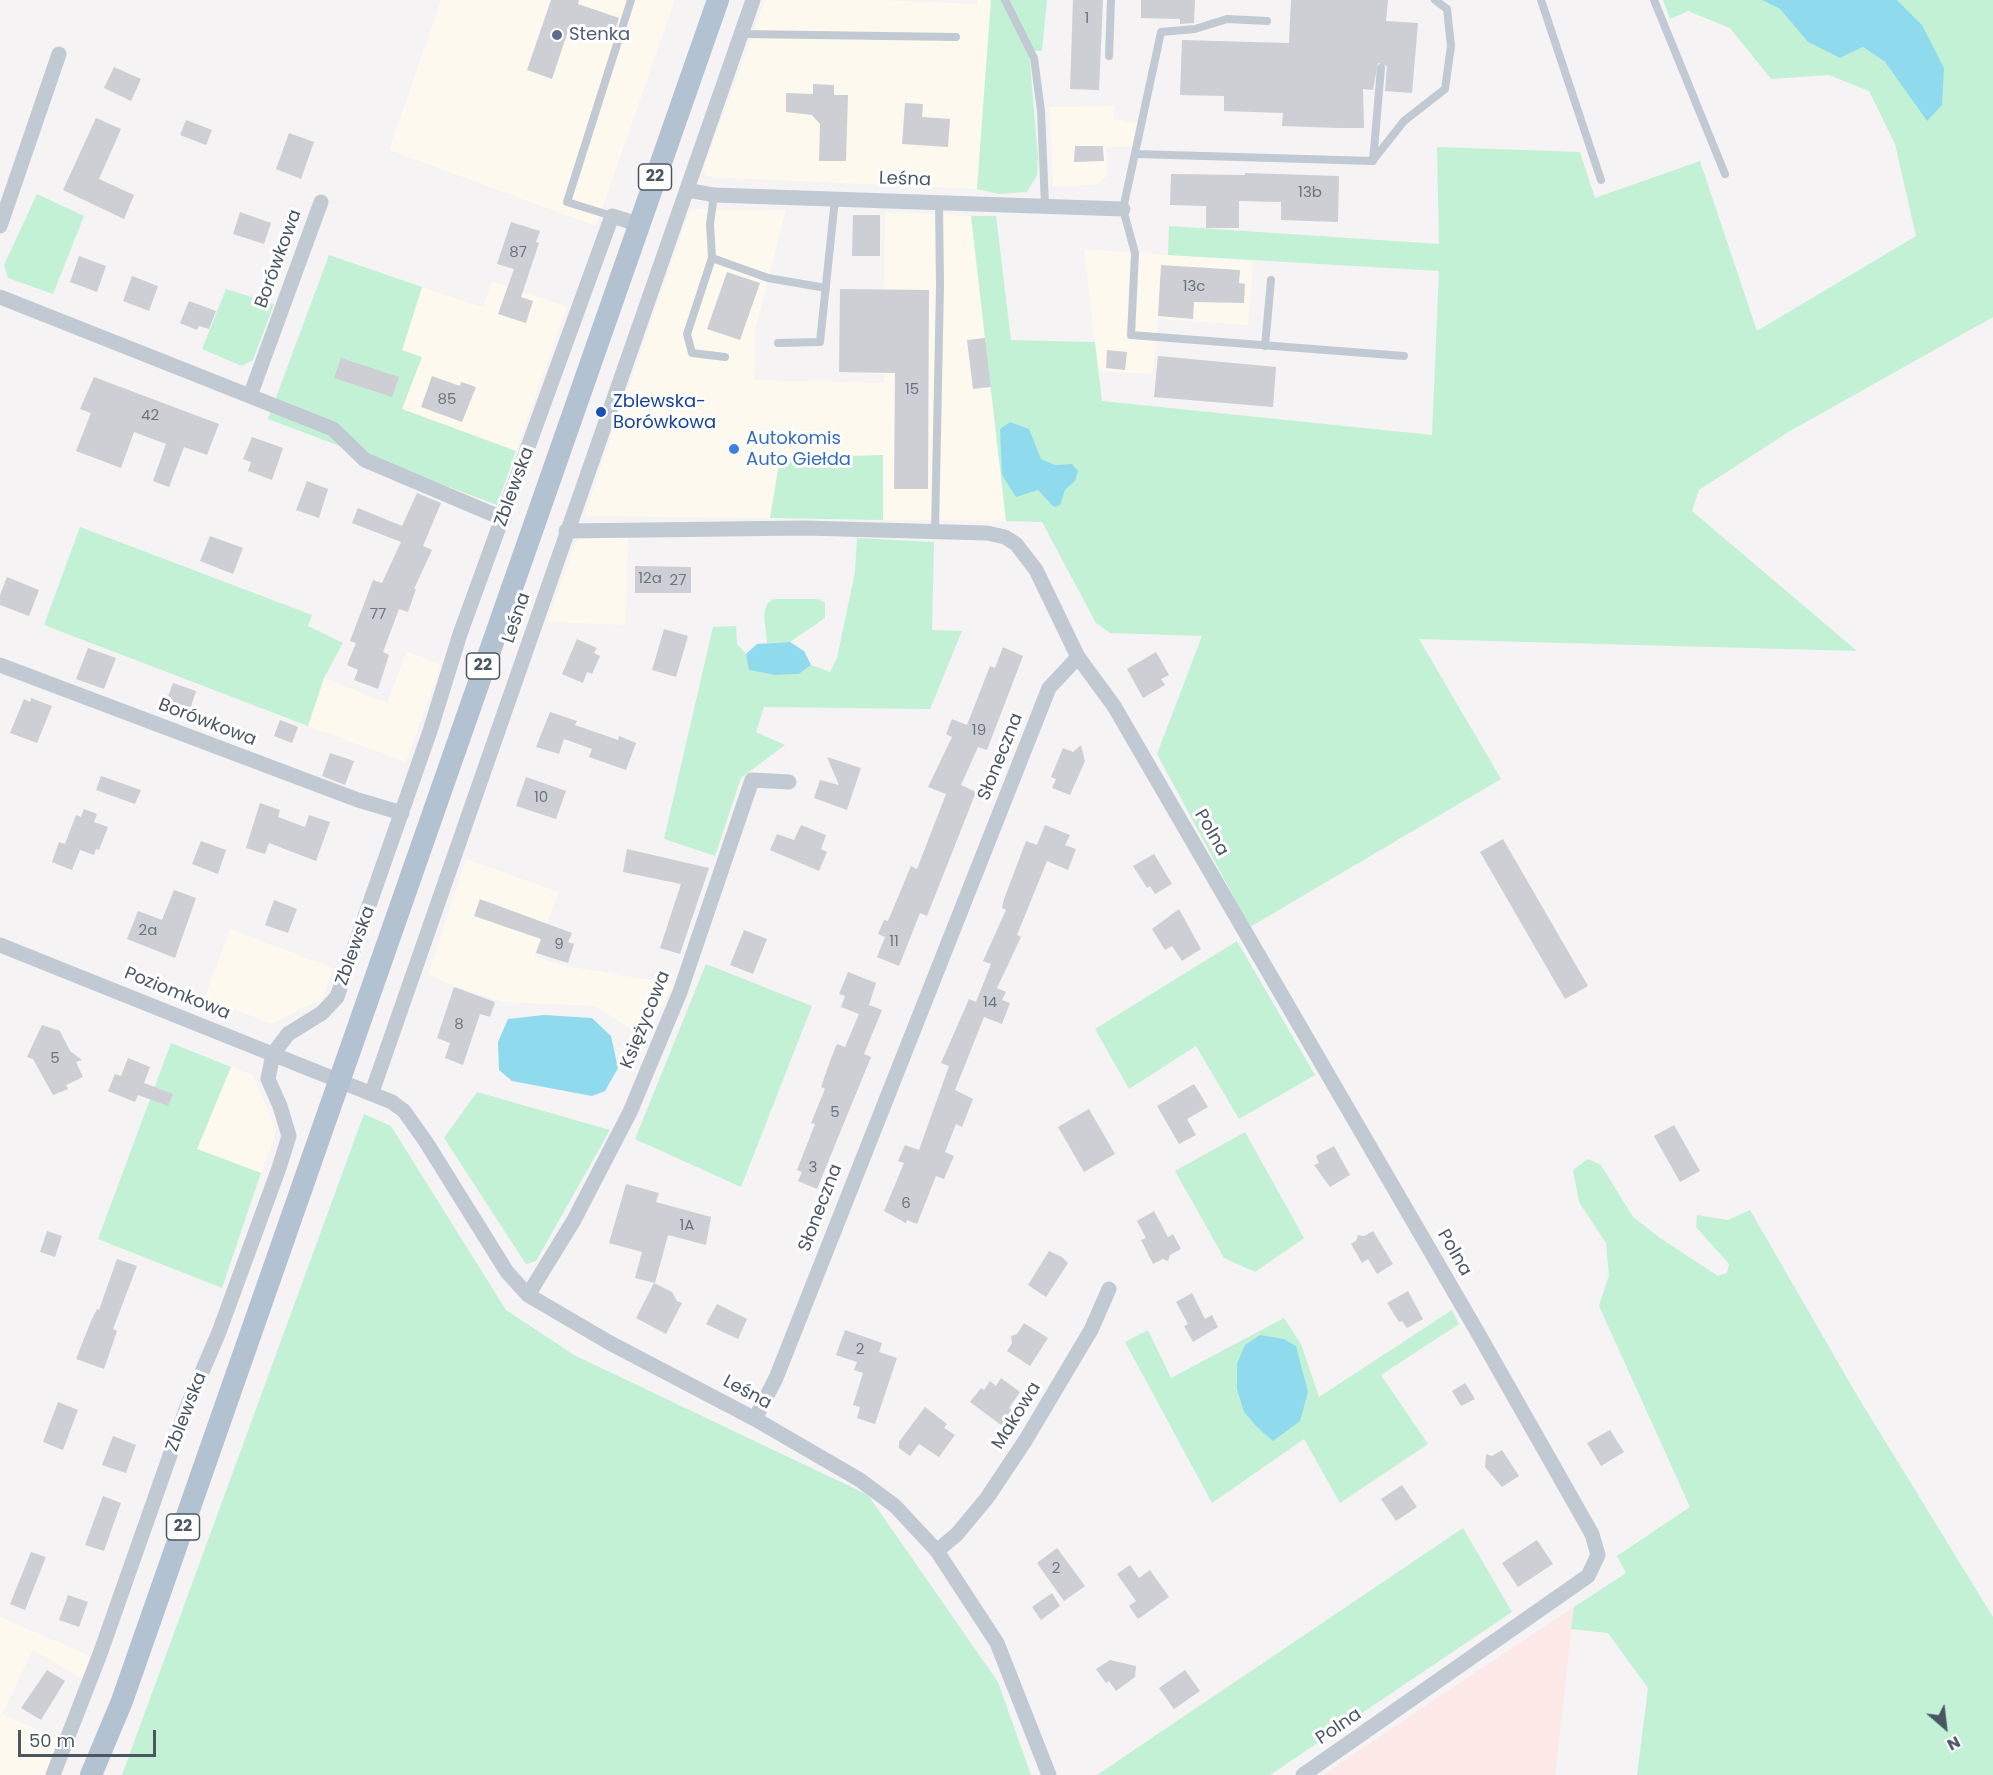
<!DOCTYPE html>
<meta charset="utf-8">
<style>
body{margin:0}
#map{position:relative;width:1993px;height:1775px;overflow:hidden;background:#f5f3f3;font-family:Poppins,sans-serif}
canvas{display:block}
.north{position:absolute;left:1915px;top:1697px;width:60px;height:60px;-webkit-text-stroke:4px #fff;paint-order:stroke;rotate:152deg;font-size:16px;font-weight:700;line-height:24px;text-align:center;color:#4a5661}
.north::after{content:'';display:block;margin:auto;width:21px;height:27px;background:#4a5661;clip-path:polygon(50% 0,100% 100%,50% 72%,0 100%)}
.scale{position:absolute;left:18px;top:1730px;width:138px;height:27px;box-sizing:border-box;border:3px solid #4a5661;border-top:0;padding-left:8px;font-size:18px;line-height:21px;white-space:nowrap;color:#4a5661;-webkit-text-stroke:4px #fff;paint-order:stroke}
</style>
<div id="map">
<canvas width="1993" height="1775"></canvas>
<div class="north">N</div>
<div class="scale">50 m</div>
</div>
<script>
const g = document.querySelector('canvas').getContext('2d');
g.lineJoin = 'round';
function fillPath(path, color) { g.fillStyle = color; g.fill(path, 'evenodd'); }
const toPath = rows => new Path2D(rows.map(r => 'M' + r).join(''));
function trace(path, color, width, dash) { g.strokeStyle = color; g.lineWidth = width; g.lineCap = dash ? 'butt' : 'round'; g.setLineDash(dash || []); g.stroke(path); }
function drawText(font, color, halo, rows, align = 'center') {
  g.font = font + ' Poppins,sans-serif'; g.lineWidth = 6; g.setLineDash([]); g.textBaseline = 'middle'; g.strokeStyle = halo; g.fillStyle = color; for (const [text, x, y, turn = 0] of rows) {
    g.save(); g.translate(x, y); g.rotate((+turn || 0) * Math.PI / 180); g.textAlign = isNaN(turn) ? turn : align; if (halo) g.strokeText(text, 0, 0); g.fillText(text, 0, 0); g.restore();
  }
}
const commercial = toPath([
 [441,0,675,0,596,226,389,150],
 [765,0,880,0,977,4,977,0,991,0,977,189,706,177,703,170],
 [1115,106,1114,119,1137,123,1133,147,1106,147,1107,176,1096,185,1053,186,1050,107],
 [694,209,786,210,755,330,754,380,884,383,885,212,971,216,1006,521,584,516,689,212],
 [1084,249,1253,261,1248,325,1158,319,1153,374,1098,371],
 [492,281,567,307,516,451,402,409,422,357,402,350,422,287,483,307],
 [578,537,628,538,625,625,547,622],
 [407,651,441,665,406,762,308,726,324,678,387,703],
 [466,859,559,892,534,956,561,965,673,984,646,1039,595,1006,502,1002,452,985,428,974],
 [230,929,333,968,323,998,271,1024,205,997],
 [231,1067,252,1074,276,1128,274,1139,261,1173,197,1149],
 [0,1617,93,1657,84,1680,33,1650,2,1714,60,1740,46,1775,0,1775]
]);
const medical = toPath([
 [1574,1607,1555,1775,1323,1775,1427,1705]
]);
const green = toPath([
 [991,0,1047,0,1042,51,1029,51,1038,158,1037,175,1027,192,999,194,977,189],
 [1663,0,1762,0,1780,9,1808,42,1840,58,1863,47,1885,62,1927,121,1922,25,1897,0,1993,0,1993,317,1790,431,1699,490,1692,511,1857,651,1419,639,1501,779,1250,927,1157,754,1202,636,1110,633,1096,623,1042,522,1006,521,971,216,996,216,1011,340,1095,342,1102,401,1432,435,1439,271,1168,255,1169,226,1439,244,1437,147,1580,152,1595,198,1700,161,1757,331,1916,236,1895,144,1869,91,1829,75,1771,79,1730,28,1688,11,1670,19],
 [37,194,84,216,53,294,8,278,4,265],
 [329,255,422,287,402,350,422,357,402,409,516,451,497,505,268,419],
 [226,289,274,304,253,360,242,366,202,349],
 [883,455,883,520,770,518,780,458],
 [80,527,312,615,308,626,343,643,324,678,308,726,44,625],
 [857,538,934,542,932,630,962,631,930,709,764,707,756,732,785,745,741,778,715,856,664,839,713,627,736,626,737,644,746,654,750,670,775,675,799,674,811,665,830,672,837,658,855,572],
 [773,599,819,599,825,603,825,618,790,642,767,643,764,615,767,604],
 [1237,941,1315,1075,1239,1119,1196,1046,1129,1089,1095,1029],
 [706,964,812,1006,741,1187,635,1139],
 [171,1043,231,1067,197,1149,261,1173,222,1288,98,1239],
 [477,1092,610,1130,536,1261,526,1264,444,1138],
 [364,1114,391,1126,506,1310,574,1355,868,1495,998,1682,1031,1775,122,1775],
 [1245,1132,1304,1238,1255,1272,1224,1258,1175,1171],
 [1588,1159,1601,1165,1633,1217,1660,1238,1718,1276,1727,1273,1729,1264,1696,1227,1697,1215,1728,1220,1750,1210,1858,1397,1993,1617,1993,1775,1637,1775,1648,1688,1608,1633,1571,1629,1574,1607,1626,1573,1617,1556,1690,1507,1599,1306,1609,1275,1606,1243,1579,1202,1573,1170],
 [1452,1310,1459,1324,1381,1375,1428,1444,1340,1503,1304,1439,1212,1503,1125,1342,1148,1330,1171,1378,1284,1318,1301,1344,1319,1397],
 [1463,1528,1512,1612,1270,1775,1097,1775]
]);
const water = toPath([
 [1762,0,1897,0,1922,25,1944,68,1942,105,1927,121,1885,62,1863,47,1840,58,1808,42,1780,9],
 [1010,422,1029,429,1041,459,1055,465,1072,464,1078,471,1075,481,1065,490,1060,505,1054,507,1038,490,1016,497,1002,475,1000,429],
 [790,642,804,651,811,665,799,674,775,675,749,670,746,654,757,644],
 [544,1015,592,1018,611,1036,618,1068,605,1091,592,1096,512,1081,499,1070,498,1042,508,1019],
 [1260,1335,1284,1339,1296,1346,1308,1392,1300,1421,1273,1441,1258,1428,1244,1412,1237,1389,1237,1364,1245,1345]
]);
const building = toPath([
 [551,0,579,0,578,4,619,18,611,43,569,28,552,79,527,70],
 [1073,0,1103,0,1099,90,1070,89],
 [1141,0,1195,0,1194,23,1180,24,1180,19,1141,18],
 [1291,0,1388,0,1386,21,1418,23,1412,93,1385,91,1387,66,1378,63,1373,90,1363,89,1364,128,1340,128,1282,126,1283,113,1224,111,1224,96,1180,95,1182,40,1289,43],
 [114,67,141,79,131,101,104,88],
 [813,84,834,85,834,95,848,95,846,161,819,161,820,124,812,115,786,112,786,93,813,94],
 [905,103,923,104,922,117,950,119,948,147,902,144],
 [96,118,121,129,99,179,134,195,124,219,63,190],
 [186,120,212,130,206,145,180,135],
 [289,133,314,142,301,179,276,169],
 [1075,146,1103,146,1104,161,1074,162],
 [1245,173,1339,176,1338,222,1281,220,1281,202,1239,201,1239,228,1206,228,1206,206,1170,205,1171,174,1245,175],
 [240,212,271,223,264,244,233,234],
 [853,215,880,215,880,256,852,256],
 [511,222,540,231,536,242,539,243,521,297,533,301,526,323,498,314,514,269,497,264],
 [79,256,106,266,97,292,70,282],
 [1161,265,1240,270,1239,283,1245,284,1244,303,1194,302,1193,319,1158,316],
 [727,272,760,283,740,340,707,329],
 [132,276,158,286,149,311,123,301],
 [840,289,929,290,928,489,894,489,895,373,839,372],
 [189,301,216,311,209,329,199,326,197,330,180,323],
 [985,338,991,387,973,389,967,340],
 [1107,350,1127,352,1125,370,1106,368],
 [1158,356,1276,367,1273,407,1154,397],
 [341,358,399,377,392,397,334,378],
 [432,376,460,386,461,382,476,387,462,422,421,407],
 [94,377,219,424,207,455,184,447,169,487,153,481,166,444,134,432,121,468,76,451,91,413,80,409],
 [252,437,283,448,272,480,248,471,251,462,243,459],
 [307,481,328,489,319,518,296,510],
 [417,493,441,503,423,546,432,550,414,589,416,589,408,612,399,609,383,652,389,655,378,689,354,680,358,670,347,665,356,643,350,641,373,580,382,583,401,542,352,523,358,508,402,526],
 [210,536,243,548,233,574,200,561],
 [635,566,691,567,691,593,635,593],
 [7,577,39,590,29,616,0,605,0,595],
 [664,629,688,636,676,677,652,670],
 [577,639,597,648,594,653,600,656,592,674,587,672,583,683,562,674],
 [1003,647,1023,656,987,750,978,747,961,785,976,792,927,916,920,913,899,966,877,957,885,937,878,934,884,920,888,921,911,866,917,869,946,794,928,787,952,737,946,734,952,719,967,725,990,666,995,668],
 [88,648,116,658,104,689,76,679],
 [1156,652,1169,675,1161,679,1165,685,1143,698,1127,669],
 [173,683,196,691,189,713,165,705],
 [31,698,52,706,37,743,10,733,24,699,30,702],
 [550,712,577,721,575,725,618,740,619,736,636,743,626,770,589,757,592,749,564,739,559,754,536,747],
 [280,720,298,727,292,743,274,736],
 [1081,745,1085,761,1070,795,1052,788,1056,779,1051,777,1063,748,1073,752],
 [330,753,354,761,345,785,322,776],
 [827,757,861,768,847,810,814,798,820,780,839,785],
 [101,776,141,790,135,804,96,790],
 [526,777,566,791,556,819,516,806],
 [260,803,280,810,278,817,305,827,309,815,330,822,316,861,269,843,265,854,246,848],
 [84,809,97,814,94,822,108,827,99,850,96,849,94,855,80,850,72,870,52,862,59,842,65,844,76,815,81,817],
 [801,825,826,835,821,849,827,852,819,871,770,850,777,834,794,840],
 [1045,825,1070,835,1065,845,1076,849,1068,870,1047,861,1017,935,1021,937,997,988,1006,992,1002,1000,1010,1003,1002,1024,984,1017,955,1090,973,1099,962,1127,956,1124,945,1152,954,1156,944,1179,936,1176,917,1224,907,1220,906,1223,884,1211,904,1163,898,1161,905,1145,919,1150,949,1066,941,1063,969,999,976,1002,991,964,983,961,1006,910,1002,908,1004,899,1026,841,1037,845],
 [1503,839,1588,986,1565,999,1480,852],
 [201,841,226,850,218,874,192,864],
 [627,849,709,868,680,954,660,948,681,884,623,872],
 [1154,854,1172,884,1155,894,1150,886,1147,888,1133,866],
 [174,890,196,898,175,958,127,939,138,911,162,920],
 [480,899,572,933,568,942,574,944,568,963,536,953,541,939,474,916],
 [274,900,297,909,288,933,265,925],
 [1179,909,1201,949,1182,961,1172,946,1165,950,1152,929],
 [744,930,767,939,753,974,730,965],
 [848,972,876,983,869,1005,882,1010,864,1054,871,1057,817,1189,798,1181,802,1172,797,1170,815,1124,811,1123,825,1089,821,1087,830,1061,837,1044,845,1047,859,1014,841,1007,845,996,839,994],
 [454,987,495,1002,490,1017,480,1014,463,1065,445,1058,450,1043,437,1038],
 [42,1025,60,1031,70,1051,82,1060,76,1062,83,1077,66,1085,68,1089,53,1095,33,1059,27,1057],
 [128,1058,150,1067,144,1083,173,1094,168,1106,138,1095,135,1102,108,1091,115,1074,121,1076],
 [1194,1084,1208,1107,1187,1119,1196,1135,1179,1144,1157,1106],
 [1089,1109,1115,1154,1084,1172,1058,1127],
 [1674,1125,1700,1171,1680,1182,1654,1136],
 [1334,1146,1350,1175,1330,1187,1314,1165,1319,1163,1316,1156],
 [626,1184,659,1193,656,1202,711,1217,706,1245,668,1235,655,1283,635,1278,642,1252,609,1243],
 [1154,1211,1168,1237,1173,1234,1181,1249,1170,1255,1168,1261,1163,1259,1153,1264,1141,1240,1146,1238,1137,1221],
 [47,1231,62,1236,55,1257,40,1252],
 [1373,1231,1393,1264,1377,1274,1368,1259,1362,1263,1351,1244,1356,1241,1358,1235,1364,1236],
 [1049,1251,1062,1257,1068,1263,1046,1297,1028,1285],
 [117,1259,137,1266,113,1329,117,1331,104,1369,76,1359,91,1321,97,1309,99,1310],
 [654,1283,672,1292,677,1301,682,1303,666,1334,636,1318],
 [1408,1291,1423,1319,1407,1328,1402,1321,1399,1322,1387,1303],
 [1192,1293,1205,1319,1212,1315,1218,1327,1193,1342,1184,1326,1188,1324,1176,1302],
 [717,1304,747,1319,738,1339,706,1324],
 [1024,1323,1048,1338,1030,1366,1007,1351,1012,1343,1011,1336,1017,1334],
 [845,1330,882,1343,879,1352,897,1358,875,1424,857,1418,860,1407,853,1405,863,1373,854,1370,857,1362,836,1355],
 [1001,1378,1020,1392,1009,1408,1017,1413,1005,1428,970,1402,981,1388,984,1390,990,1381,996,1386],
 [1465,1383,1475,1399,1461,1406,1452,1391],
 [58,1402,78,1410,63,1450,43,1442],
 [925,1407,947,1424,944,1428,955,1435,939,1457,919,1444,910,1456,899,1448,899,1442],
 [1610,1430,1624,1452,1601,1466,1587,1443],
 [113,1436,136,1445,126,1473,102,1465],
 [1502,1450,1519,1476,1502,1487,1485,1467,1486,1454,1492,1456],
 [1402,1485,1417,1507,1396,1521,1381,1499],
 [103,1496,121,1503,104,1551,85,1545],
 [1537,1540,1553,1564,1518,1587,1502,1563],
 [1057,1548,1085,1586,1064,1601,1037,1563],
 [31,1552,46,1557,25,1610,10,1604],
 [1130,1565,1139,1578,1150,1570,1169,1597,1138,1619,1129,1606,1136,1601,1117,1574],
 [1052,1593,1060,1606,1041,1620,1032,1607],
 [68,1595,88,1602,79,1627,59,1620],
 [1110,1660,1136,1666,1135,1677,1116,1691,1109,1681,1106,1683,1096,1669],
 [47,1670,65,1681,41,1720,21,1708],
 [1185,1670,1200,1691,1174,1709,1159,1688]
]);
const lane = toPath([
 [1005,0,1034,58,1041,111,1045,205],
 [1541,0,1601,180],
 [1654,0,1725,174],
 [1267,21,1227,19,1195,29,1161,32,1123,209,1135,253,1131,335,1404,356],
 [741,34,956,37],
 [1109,56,1111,0],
 [1136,154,1373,161,1381,68],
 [1374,159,1404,121,1445,89,1451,46,1447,9,1435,0],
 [714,195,710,224,712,258,687,334,692,353,725,357],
 [612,216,567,202,631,0],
 [712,258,768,278,826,288],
 [778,343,820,342,835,199],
 [1265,346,1271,280],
 [935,531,940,286,939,202]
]);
const street = toPath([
 [687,190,714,195,1123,209],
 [0,226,59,54],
 [0,297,333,429,365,460,504,519],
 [250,396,321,202],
 [566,531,805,528,987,533,1005,537,1016,544,1036,570,1078,657,1114,706,1478,1333,1592,1534,1598,1555,1588,1576,1303,1775],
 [0,665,358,800,402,813],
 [0,945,392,1102,404,1111,426,1142,507,1272,528,1295,610,1343,755,1419,860,1480,895,1506,937,1551,997,1643,1049,1775],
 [372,1092,753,0],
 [528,1295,574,1220,630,1112,680,992,752,780,789,782],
 [755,1419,776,1378,1049,688,1078,657],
 [937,1551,957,1534,987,1498,1025,1441,1091,1330,1109,1289],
 [53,1775,100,1654,187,1407,219,1332,279,1168,289,1136,280,1106,268,1079,273,1054,288,1034,322,1013,337,997,430,731,460,634,612,216,638,224]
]);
const primary = toPath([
 [91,1775,122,1701,718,0]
]);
const markers = [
 [557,35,6,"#5c6f8a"],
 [601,412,6,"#1a4fb4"],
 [734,449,6,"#3f7fe0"]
];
const numberNames = [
 ["1",1087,19],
 ["13b",1310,193],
 ["87",518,253],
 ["13c",1194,287],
 ["15",912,390],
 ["85",447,400],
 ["42",150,416],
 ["12a",650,579],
 ["27",678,581],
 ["77",378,615],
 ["19",979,731],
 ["10",541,798],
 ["2a",148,931],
 ["11",894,942],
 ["9",559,945],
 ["14",990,1003],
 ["8",459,1025],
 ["5",55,1059],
 ["5",835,1113],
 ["3",813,1168],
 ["6",906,1204],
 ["1A",687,1226],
 ["2",860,1350],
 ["2",1056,1569]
];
const shields = [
 [655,177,33],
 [483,666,33],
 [183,1527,33]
];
const shieldNames = [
 ["22",655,177],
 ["22",483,666],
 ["22",183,1527]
];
const serviceNames = [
 ["Stenka",569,35]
];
const streetNames = [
 ["Leśna",905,180,2],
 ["Borówkowa",279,259,-70],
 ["Zblewska",515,487,-70],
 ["Leśna",517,618,-71],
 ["Borówkowa",207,723,21],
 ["Słoneczna",1001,757,-68],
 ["Polna",1211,833,60],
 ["Zblewska",356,946,-70],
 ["Poziomkowa",177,994,22],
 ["Księżycowa",646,1020,-68],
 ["Słoneczna",821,1208,-69],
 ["Polna",1454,1253,60],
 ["Leśna",747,1393,28],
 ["Zblewska",187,1412,-69],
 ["Makowa",1017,1416,-58],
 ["Polna",1339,1727,-34]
];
const transitNames = [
 ["Zblewska-",613,402],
 ["Borówkowa",613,423]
];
const shopNames = [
 ["Autokomis",746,439],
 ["Auto Giełda",746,460]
];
fillPath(commercial, '#fdf9ef');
fillPath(medical, '#fce8e6');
fillPath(green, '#c3f1d5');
fillPath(water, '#90daee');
fillPath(building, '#cdcfd5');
trace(lane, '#c1cad2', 8);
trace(street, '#c1cad2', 15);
trace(primary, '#b3c2d1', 22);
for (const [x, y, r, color] of markers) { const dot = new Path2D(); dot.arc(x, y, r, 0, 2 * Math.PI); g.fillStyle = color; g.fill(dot); trace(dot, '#fff', 2); }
drawText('15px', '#6b747e', null, numberNames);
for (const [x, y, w] of shields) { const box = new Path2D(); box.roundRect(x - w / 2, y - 13, w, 26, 4.5); g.fillStyle = '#fff'; g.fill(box); trace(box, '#4a5661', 1.5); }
drawText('bold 16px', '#4a5661', null, shieldNames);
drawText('18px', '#4e5e75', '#fff', serviceNames, 'left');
drawText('18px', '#4a5661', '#fff', streetNames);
drawText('18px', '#164399', '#fff', transitNames, 'left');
drawText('18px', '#366cbe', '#fff', shopNames, 'left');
</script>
